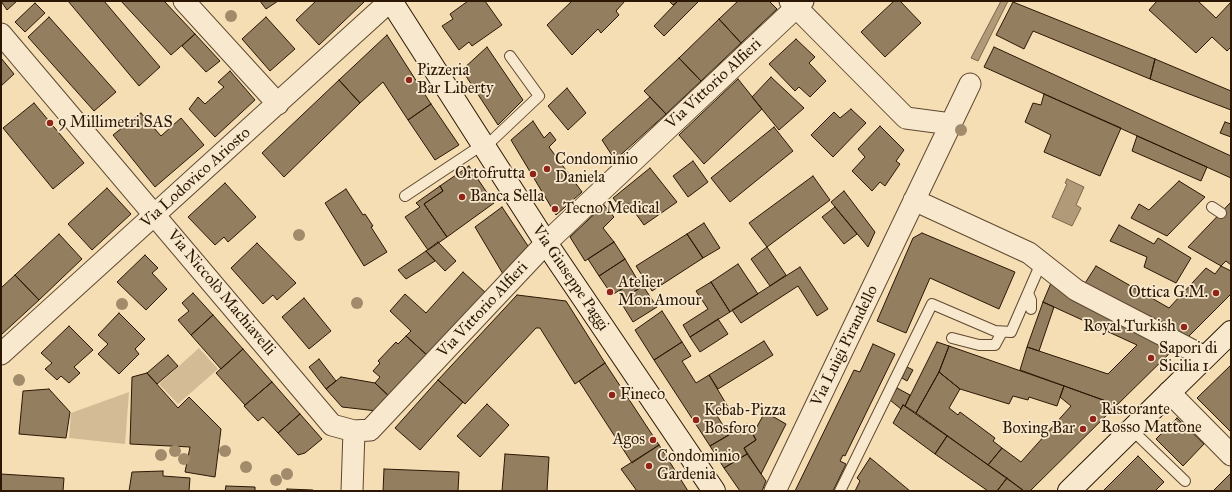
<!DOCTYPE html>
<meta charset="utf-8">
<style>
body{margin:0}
#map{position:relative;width:1232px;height:492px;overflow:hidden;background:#f5ddb4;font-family:"IM FELL Great Primer",serif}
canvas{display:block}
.frame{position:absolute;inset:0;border:2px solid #2b1704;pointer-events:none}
</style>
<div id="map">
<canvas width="1232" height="492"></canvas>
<div class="frame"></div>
</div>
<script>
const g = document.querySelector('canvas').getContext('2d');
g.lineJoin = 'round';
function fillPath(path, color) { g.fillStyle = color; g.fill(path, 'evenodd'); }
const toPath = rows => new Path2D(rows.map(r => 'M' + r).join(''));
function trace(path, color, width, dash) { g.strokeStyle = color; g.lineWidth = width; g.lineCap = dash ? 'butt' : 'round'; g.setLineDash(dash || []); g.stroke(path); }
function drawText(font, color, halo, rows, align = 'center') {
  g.font = font + ' "IM FELL Great Primer",serif'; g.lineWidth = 3.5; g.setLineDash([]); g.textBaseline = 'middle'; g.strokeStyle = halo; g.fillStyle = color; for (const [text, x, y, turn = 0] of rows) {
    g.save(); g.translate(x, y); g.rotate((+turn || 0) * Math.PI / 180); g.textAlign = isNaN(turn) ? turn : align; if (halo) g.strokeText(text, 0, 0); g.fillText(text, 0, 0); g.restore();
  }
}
const green = toPath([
 [199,348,218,369,178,404,159,384],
 [129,392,125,444,69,438,71,413]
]);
const water = toPath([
 [1001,1,1008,1,978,61,971,58,1001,1],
 [1067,179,1084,187,1076,205,1081,208,1072,226,1052,217,1067,184,1065,183,1067,179]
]);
const building = toPath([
 [1,1,17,1,7,10,1,1],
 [68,1,104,1,160,67,139,86,68,1],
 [121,1,164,1,195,34,171,55,121,1],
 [260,1,278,1,266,9,260,1],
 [316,1,363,1,364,2,319,45,296,20,316,1],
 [468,1,485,1,502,25,472,46,469,42,459,50,442,26,453,19,450,14,468,1],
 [572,1,625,1,616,11,619,15,601,33,598,29,572,55,547,25,572,1],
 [669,1,678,1,673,5,669,1],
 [678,1,699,1,664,36,654,26,678,1],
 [738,1,769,1,777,9,741,43,719,19,738,1],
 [894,1,900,1,921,23,885,57,861,32,894,1],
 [1157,1,1198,1,1216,18,1231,2,1231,47,1227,51,1212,37,1196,53,1149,10,1157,1],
 [1013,2,1155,59,1150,79,1033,31,1024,49,996,35,1013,2],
 [35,3,45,13,25,32,15,22,35,3],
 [49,17,116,92,94,111,28,37,49,17],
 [266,17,295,49,270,71,242,39,266,17],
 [719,19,741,43,701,81,679,58,719,19],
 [195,34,220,61,206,72,182,46,195,34],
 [387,35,431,104,408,120,383,82,360,103,339,80,387,35],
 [796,39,815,57,809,63,826,81,810,97,799,87,795,91,769,64,796,39],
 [487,47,523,100,498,125,462,70,487,47],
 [994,47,1231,156,1231,178,984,67,994,47],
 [1,58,14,74,1,86,1,58],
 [679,58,701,81,666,114,644,91,679,58],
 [1155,59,1231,91,1231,110,1150,79,1155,59],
 [230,71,255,100,215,137,189,109,198,97,205,104,224,87,218,82,230,71],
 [771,77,804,108,779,130,752,97,771,77],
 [738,79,762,109,704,164,679,135,738,79],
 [339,80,360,103,284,177,262,153,339,80],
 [567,88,586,113,568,130,548,106,567,88],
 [1044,94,1121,128,1100,176,1044,152,1051,135,1025,122,1033,103,1041,105,1044,94],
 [650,97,666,114,615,160,602,140,650,97],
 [34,103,84,163,53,189,3,128,34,103],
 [431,104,459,145,435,160,408,120,431,104],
 [851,109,866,123,833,157,811,135,834,112,840,118,851,109],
 [141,113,161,136,181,118,204,145,155,187,113,135,141,113],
 [533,121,544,138,550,132,556,140,549,147,582,192,556,215,511,140,533,121],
 [1225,122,1231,124,1231,137,1220,133,1225,122],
 [880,126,904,150,896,161,900,164,885,186,880,182,872,191,852,171,865,157,858,149,880,126],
 [774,127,793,151,730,202,711,178,774,127],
 [1137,136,1207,167,1201,181,1132,151,1137,136],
 [693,161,708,182,688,197,673,176,693,161],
 [469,166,494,203,447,237,424,204,443,191,440,186,469,166],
 [650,168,677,202,644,225,628,203,621,208,613,198,650,168],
 [813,176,830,200,767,247,749,223,813,176],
 [1179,181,1205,197,1167,236,1131,218,1139,204,1149,210,1179,181],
 [225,183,256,217,228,242,224,237,215,245,188,217,225,183],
 [440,186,443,191,424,204,447,237,428,250,405,217,420,207,416,203,440,186],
 [107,188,131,214,92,250,68,224,107,188],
 [346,189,363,215,365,214,373,226,371,227,387,252,364,266,325,203,346,189],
 [844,191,875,232,868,247,831,202,844,191],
 [1231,202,1231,265,1226,261,1221,266,1188,247,1231,202],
 [604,205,614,217,603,228,614,242,585,261,570,237,604,205],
 [502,207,528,246,503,274,475,227,502,207],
 [835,207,857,234,844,244,822,217,835,207],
 [704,223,720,248,703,258,687,234,704,223],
 [1119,225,1154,244,1158,238,1191,258,1176,283,1144,267,1147,257,1110,241,1119,225],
 [922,233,1015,272,999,309,930,278,906,333,877,321,913,238,922,233],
 [59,234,82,259,39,300,15,275,59,234],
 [687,234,703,258,652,291,636,266,687,234],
 [438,242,456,261,445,271,426,251,438,242],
 [614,242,625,259,599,276,588,259,614,242],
 [257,243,296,283,277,300,273,295,263,304,231,268,257,243],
 [767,247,786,275,770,286,751,259,767,247],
 [426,251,435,261,406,279,398,270,426,251],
 [145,255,158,268,152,273,167,289,146,310,117,282,145,255],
 [625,259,637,279,612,295,599,276,625,259],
 [738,264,758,294,730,312,711,282,738,264],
 [1096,266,1169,308,1206,268,1215,274,1221,266,1231,271,1231,294,1185,340,1082,288,1096,266],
 [800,267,828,309,817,316,798,286,741,323,732,310,800,267],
 [463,272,486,293,428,356,406,336,411,331,390,311,405,294,426,313,463,272],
 [15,275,39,300,1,335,1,288,15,275],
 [643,276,647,283,624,298,619,291,643,276],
 [711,282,730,312,690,337,683,325,708,309,696,291,711,282],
 [1051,283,1176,347,1117,405,1020,370,1027,347,1108,374,1137,345,1043,302,1051,283],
 [643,286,657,307,633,322,620,301,643,286],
 [193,293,213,315,191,335,178,320,189,311,182,303,193,293],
 [517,295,566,301,605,363,575,384,540,328,536,328,465,404,438,380,517,295],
 [304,298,331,331,309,349,282,317,304,298],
 [1043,302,1054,307,1039,351,1027,347,1043,302],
 [662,311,682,342,654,360,635,330,662,311],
 [119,313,145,339,135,349,139,354,119,374,98,354,108,344,98,335,119,313],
 [213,315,243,349,221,369,191,335,213,315],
 [718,319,728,334,700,352,690,337,718,319],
 [69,326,93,350,74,367,80,373,69,383,61,376,57,380,45,369,52,363,41,353,69,326],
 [406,336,428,356,390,397,375,383,380,377,373,371,380,363,378,361,396,342,398,344,406,336],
 [764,341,773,355,718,389,709,375,764,341],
 [682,342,691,356,682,361,696,383,709,375,728,407,716,414,729,435,710,446,654,360,682,342],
 [937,342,949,346,939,372,916,413,905,406,937,342],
 [873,344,895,354,845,456,843,455,840,461,846,464,833,491,795,491,854,370,860,372,873,344],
 [949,346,1064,386,1057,406,1029,397,1028,400,1013,396,1009,404,960,389,939,372,949,346],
 [243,349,272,382,245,405,216,373,243,349],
 [168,355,178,366,157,384,147,373,168,355],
 [319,359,336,381,326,389,309,367,319,359],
 [605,363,659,445,632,463,579,381,605,363],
 [1231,365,1231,432,1197,398,1231,365],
 [907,367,913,370,907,381,902,378,907,367],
 [939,372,960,389,949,408,958,415,960,412,995,438,993,441,1002,448,988,465,916,413,939,372],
 [147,373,178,408,189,397,221,429,215,477,185,472,190,447,130,444,132,377,147,373],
 [341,377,375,383,390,397,377,411,342,407,326,389,341,377],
 [438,380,463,402,420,450,395,428,438,380],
 [272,382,300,414,278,433,263,417,258,421,244,406,272,382],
 [1064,386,1117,405,1030,491,1024,491,988,465,1002,448,1021,462,1071,406,1060,397,1064,386],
 [897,388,910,395,905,406,903,405,901,409,890,400,897,388],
 [49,389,70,412,66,438,19,434,23,391,49,389],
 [487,404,509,425,480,457,457,436,487,404],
 [903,405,947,436,935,454,893,423,903,405],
 [765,412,786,424,761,474,744,448,756,440,753,434,765,412],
 [300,414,322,439,305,453,298,455,278,433,300,414],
 [1177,418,1204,444,1183,466,1156,439,1177,418],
 [747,424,756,440,744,448,747,454,724,468,710,446,747,424],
 [947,436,1007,478,997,491,988,491,935,454,947,436],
 [659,445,688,491,637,491,621,469,659,445],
 [505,454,549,457,547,491,502,491,505,454],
 [747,454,766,481,762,491,740,491,724,468,747,454],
 [1138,456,1164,482,1155,491,1103,491,1138,456],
 [870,458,874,461,910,491,855,491,860,481,857,478,870,458],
 [384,469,459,472,458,491,383,491,384,469],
 [163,471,163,476,190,478,189,491,129,491,132,472,163,471],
 [1231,473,1231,491,1213,491,1231,473],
 [1,474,64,478,63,491,1,491,1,474],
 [1007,478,1024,491,997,491,1007,478],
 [226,486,255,487,255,491,225,491,226,486],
 [287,489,313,490,313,491,287,491,287,489]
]);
const service = toPath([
 [484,148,539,96,510,56],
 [405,196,482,145],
 [1212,207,1221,213],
 [1028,293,1031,300,1031,309],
 [952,338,979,345,995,345,1002,332],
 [1132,430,1185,481],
 [840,491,932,304,995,331,1011,332,1041,263]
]);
const minor = toPath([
 [184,1,278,104],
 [790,1,906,118,951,124],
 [1,34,332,425,354,431,370,430,546,243,803,1],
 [914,200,1029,253,1076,290,1205,357],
 [1,354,390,1],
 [1169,392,1231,455],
 [352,491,354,431],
 [775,491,970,84]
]);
const secondary = toPath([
 [391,1,546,243,714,491],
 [1069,491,1231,332]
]);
const trees = [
 [231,16],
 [961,130],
 [299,235],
 [357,303],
 [122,304],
 [19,380],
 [175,451],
 [225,451],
 [161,455],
 [184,459],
 [246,467],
 [287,474],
 [276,480]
];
const markers = [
 [409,80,4,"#8f2418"],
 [50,123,4,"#8f2418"],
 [547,169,4,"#8f2418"],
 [533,174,4,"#8f2418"],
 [462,197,4,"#8f2418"],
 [555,209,4,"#8f2418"],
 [610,292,4,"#8f2418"],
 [1216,293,4,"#8f2418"],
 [1184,327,4,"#8f2418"],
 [1151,358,4,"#8f2418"],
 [612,395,4,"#8f2418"],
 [1093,419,4,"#8f2418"],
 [696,420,4,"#8f2418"],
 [1083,429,4,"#8f2418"],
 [653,440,4,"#8f2418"],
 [649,466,4,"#8f2418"]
];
const poiNames = [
 ["Pizzeria",417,71],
 ["Bar Liberty",417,89],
 ["9 Millimetri SAS",58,123],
 ["Condominio",555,160],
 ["Daniela",555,178],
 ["Ortofrutta",525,174,"right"],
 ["Banca Sella",470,197],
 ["Tecno Medical",563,209],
 ["Atelier",618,283],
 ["Mon Amour",618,301],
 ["Ottica G.M.",1208,293,"right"],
 ["Royal Turkish",1176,327,"right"],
 ["Sapori di",1159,349],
 ["Sicilia 1",1159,367],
 ["Fineco",620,395],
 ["Ristorante",1101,410],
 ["Rosso Mattone",1101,428],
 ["Kebab-Pizza",704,411],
 ["Bosforo",704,429],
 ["Boxing Bar",1075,429,"right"],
 ["Agos",645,440,"right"],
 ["Condominio",657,457],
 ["Gardenia",657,475]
];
const streetNames = [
 ["Via Vittorio Alfieri",714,84,-43],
 ["Via Lodovico Ariosto",196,178,-42],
 ["Via Giuseppe Paggi",570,278,56],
 ["Via Niccolò Machiavelli",221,293,50],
 ["Via Vittorio Alfieri",483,310,-47],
 ["Via Luigi Pirandello",845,346,-64]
];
fillPath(green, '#d3bb96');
fillPath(water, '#b09a78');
trace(water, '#7b664a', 1);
fillPath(building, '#947e60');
trace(building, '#2b1704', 1);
trace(service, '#5e4830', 12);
trace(minor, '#5e4830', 23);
trace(secondary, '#2b1704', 24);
trace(service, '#f8e9ce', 10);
trace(minor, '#f8e9ce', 21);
trace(secondary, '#f8e9ce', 22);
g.fillStyle = '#a18b6b';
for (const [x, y] of trees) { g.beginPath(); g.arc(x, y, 6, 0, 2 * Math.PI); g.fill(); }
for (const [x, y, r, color] of markers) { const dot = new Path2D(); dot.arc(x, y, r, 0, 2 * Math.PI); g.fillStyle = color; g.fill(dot); trace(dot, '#f8e9ce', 1.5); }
drawText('16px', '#2b1704', '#f8e9ce', poiNames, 'left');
drawText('16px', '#2b1704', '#f8e9ce', streetNames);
</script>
